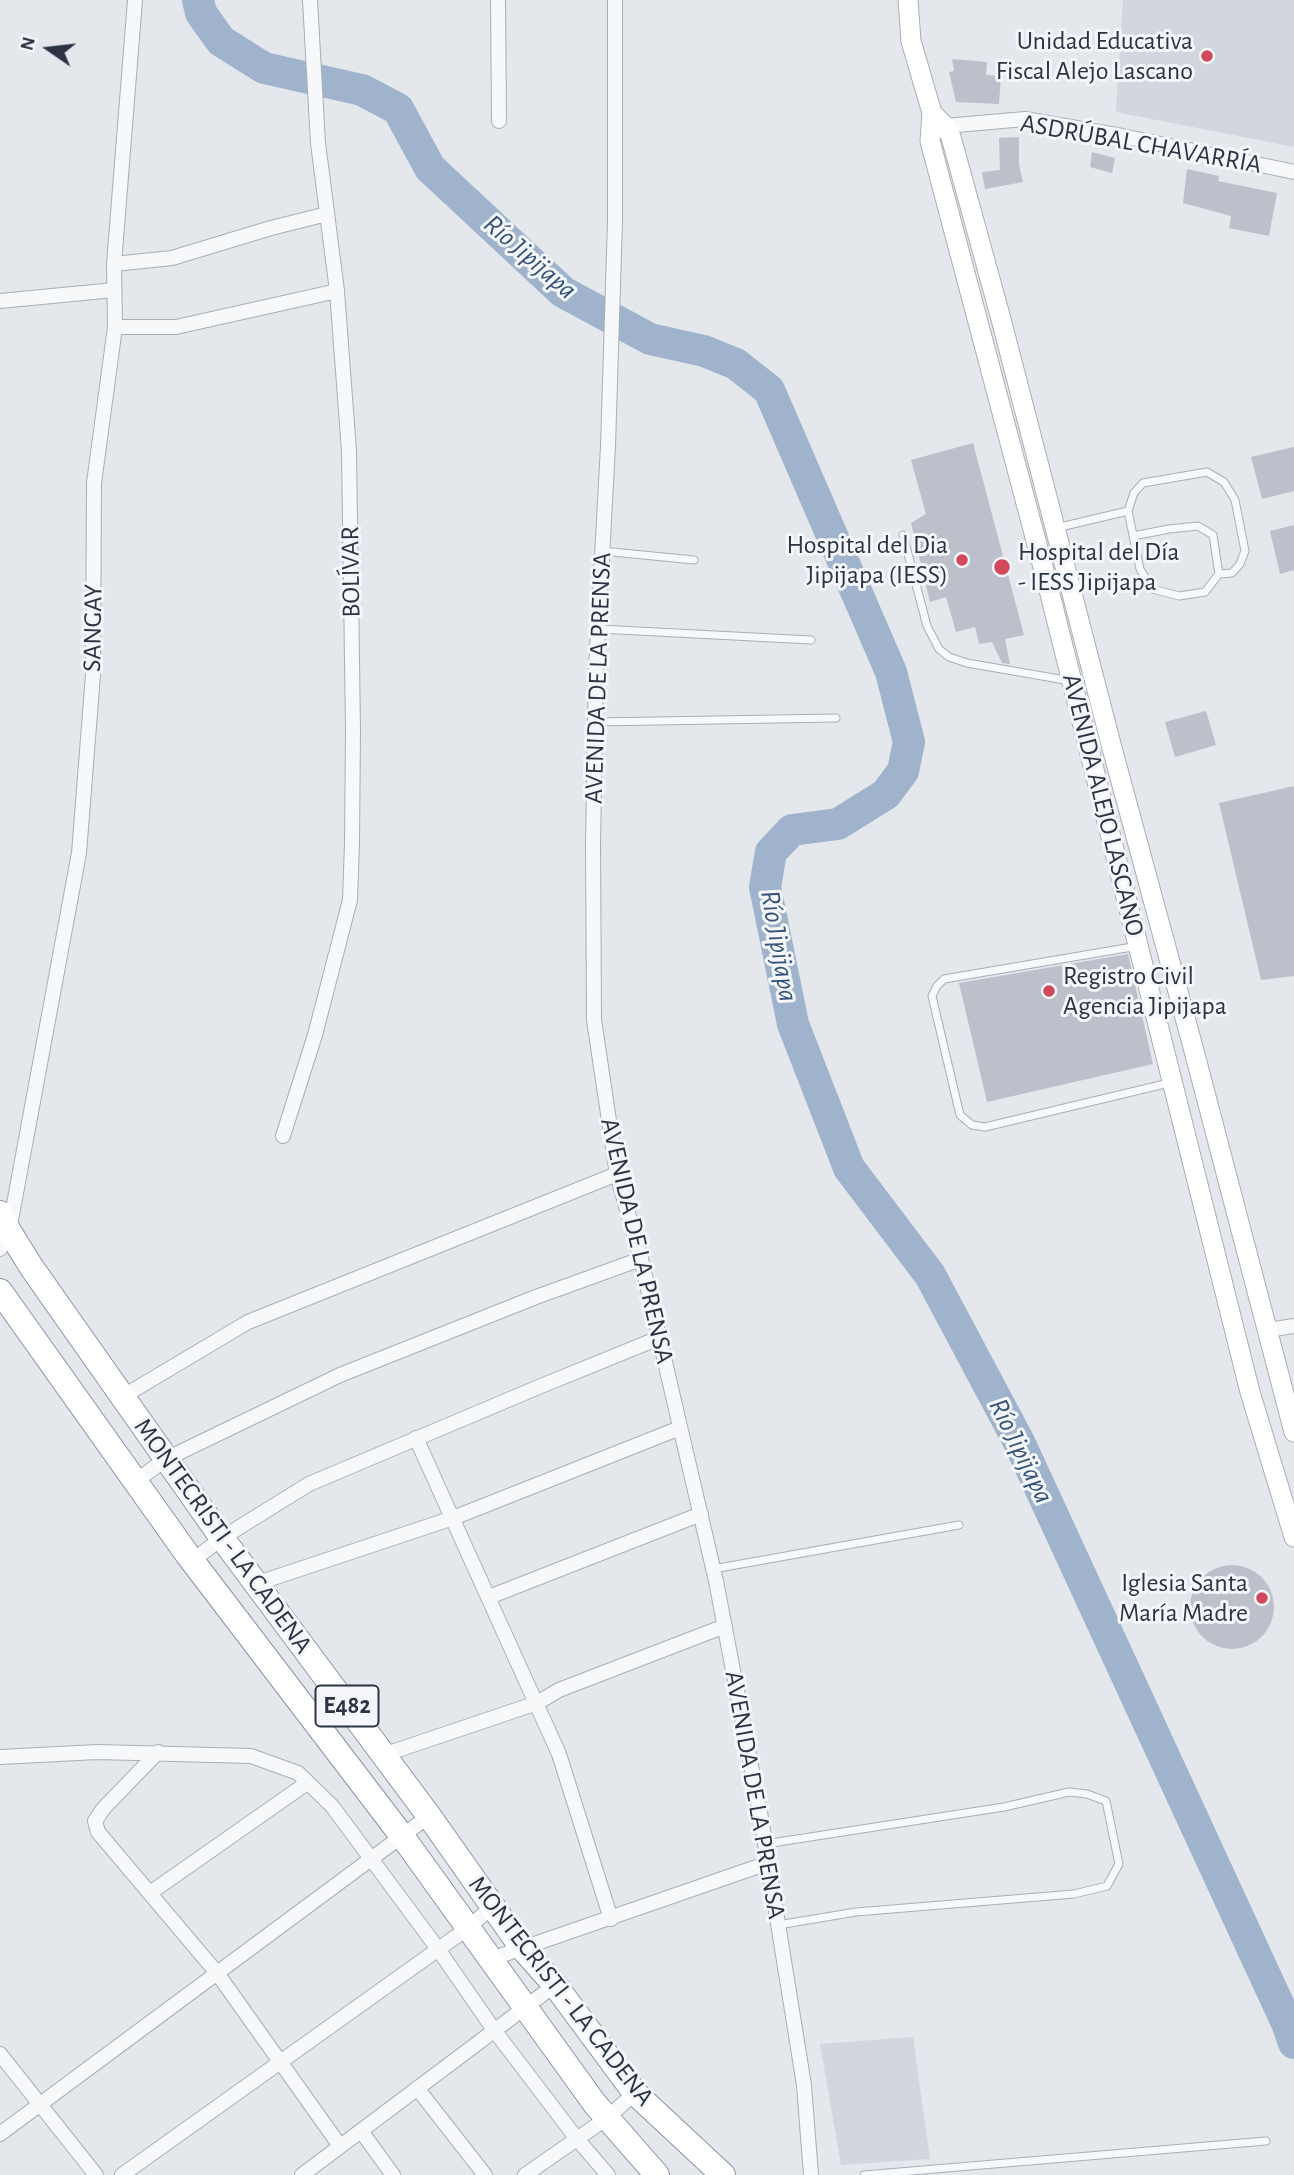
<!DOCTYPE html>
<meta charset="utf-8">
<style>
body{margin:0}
#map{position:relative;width:1294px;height:2175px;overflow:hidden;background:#e4e7ec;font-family:"Alegreya Sans",sans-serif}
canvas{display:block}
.north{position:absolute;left:14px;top:14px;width:70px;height:70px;-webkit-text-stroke:5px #f4f6f9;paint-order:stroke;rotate:284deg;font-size:19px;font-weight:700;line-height:28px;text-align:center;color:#2b3445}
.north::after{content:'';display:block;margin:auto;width:24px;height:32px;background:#2b3445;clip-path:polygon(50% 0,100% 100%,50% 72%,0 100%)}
</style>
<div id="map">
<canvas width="1294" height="2175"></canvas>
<div class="north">N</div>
</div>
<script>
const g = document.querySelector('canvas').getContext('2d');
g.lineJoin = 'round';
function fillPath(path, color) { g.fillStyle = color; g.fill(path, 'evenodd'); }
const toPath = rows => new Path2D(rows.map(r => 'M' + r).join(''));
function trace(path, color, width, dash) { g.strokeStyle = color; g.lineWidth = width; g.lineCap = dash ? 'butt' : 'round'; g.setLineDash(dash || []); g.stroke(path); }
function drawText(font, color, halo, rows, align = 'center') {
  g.font = font + ' "Alegreya Sans",sans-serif'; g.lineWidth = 6; g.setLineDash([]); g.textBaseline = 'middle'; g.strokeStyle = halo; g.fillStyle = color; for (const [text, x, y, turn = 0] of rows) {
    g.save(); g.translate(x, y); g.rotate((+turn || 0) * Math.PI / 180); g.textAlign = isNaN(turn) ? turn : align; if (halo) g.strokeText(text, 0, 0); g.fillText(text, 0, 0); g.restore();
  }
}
const built = toPath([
 [1123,0,1294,0,1294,147,1116,112],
 [913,2037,930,2159,841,2165,820,2044]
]);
const river = toPath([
 [198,0,201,13,221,41,264,68,362,90,398,109,430,168,563,292,650,339,704,351,736,364,769,390,891,672,909,742,903,771,886,794,838,824,792,830,771,852,765,887,793,1024,849,1168,930,1275,1019,1442,1287,2023,1294,2043]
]);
const building = toPath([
 [952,59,987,62,986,75,1001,76,999,104,956,102,949,72,954,71],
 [1019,137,1019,165,1023,182,985,189,982,172,1000,170,999,138],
 [1092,152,1115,158,1112,173,1090,167],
 [1187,169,1219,176,1218,181,1277,193,1269,236,1229,228,1231,216,1183,203],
 [973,443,1024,635,1005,639,1010,664,1002,663,992,642,979,644,975,627,956,632,946,597,930,602,911,523,926,514,911,460],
 [1294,447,1294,491,1262,499,1251,457],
 [1294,525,1294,570,1280,574,1270,531],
 [1206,711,1216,745,1175,757,1165,722],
 [1294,786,1294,976,1261,980,1219,803],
 [1128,954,1153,1064,987,1102,959,983],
 '1190 1607a42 42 0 1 1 84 0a42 42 0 1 1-84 0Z'
]);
const lane = toPath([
 [1056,528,1128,511],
 [903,535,927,626,939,649,949,657,967,663,1071,681],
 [1133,536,1169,529,1198,526,1213,535,1219,574,1205,592,1179,596,1152,589,1140,569,1128,511,1134,493,1143,483,1207,472,1224,482,1235,500,1245,551,1240,564,1232,573,1219,574],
 [602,551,694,560],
 [599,629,811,640],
 [595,722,836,718],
 [1138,946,944,979,937,986,932,996,960,1115,972,1125,985,1127,1169,1083],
 [713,1569,959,1525],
 [765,1844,1004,1807,1069,1792,1087,1794,1106,1801,1119,1864,1107,1886,1074,1894,856,1912,778,1925],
 [864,2175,1266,2141]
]);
const street = toPath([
 [498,0,499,121],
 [615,0,615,221,608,446,596,668,593,845,594,1020,617,1174,641,1259,716,1581,760,1812,804,2085,811,2175],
 [945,126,1025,119,1122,136,1294,172],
 [114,264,172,258,271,228,327,214],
 [0,301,114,290],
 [115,327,176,327,337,291],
 [283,1136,315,1035,350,900,352,843,353,730,349,451,337,291,318,143,310,0],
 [0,1249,9,1231,79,853,93,675,94,483,115,327,114,264,135,0],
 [1268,1330,1294,1326],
 [122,1397,248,1322,617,1174],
 [416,1438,559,1754,611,1919],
 [136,1481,166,1459,340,1375,536,1297,641,1259],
 [192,1561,222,1538,309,1484,541,1386,659,1338],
 [255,1584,453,1518,680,1428],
 [489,1597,701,1514],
 [158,1752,103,1809,95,1821,98,1832,217,1973,340,2146],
 [383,1755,537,1703,559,1690,725,1626],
 [0,1757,97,1752,251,1756,298,1773,332,1806,438,1949,494,2030,577,2139,608,2175],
 [150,1893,307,1783],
 [491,1959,768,1863],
 [0,2054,96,2175],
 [417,2088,485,2175],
 [361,2131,393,2175],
 [0,2134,429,1816],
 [122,2175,468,1928,493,1906],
 [302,2175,555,1985],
 [525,2175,607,2118,635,2093]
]);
const secondary = toPath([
 [908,0,911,41,932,113,930,141,1048,586,1250,1392,1294,1537],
 [932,113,945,126,951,137,1001,319,1112,748,1193,1047,1294,1432]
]);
const highway = toPath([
 [0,1213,9,1231,32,1268,222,1538,429,1816,522,1948,555,1985,635,2093,723,2175],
 [0,1291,187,1554,402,1836,595,2104,657,2175]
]);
const markers = [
 [1207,56,7,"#d1495b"],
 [962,560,7,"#d1495b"],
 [1002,567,9,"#d1495b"],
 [1049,991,7,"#d1495b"],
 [1262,1598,7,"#d1495b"]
];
const shields = [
 [347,1706,63]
];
const shieldNames = [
 ["E482",347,1706]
];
const poiNames = [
 ["Unidad Educativa",1193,41],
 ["Fiscal Alejo Lascano",1193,71],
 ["Hospital del Dia",948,545],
 ["Jipijapa (IESS)",948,575],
 ["Hospital del Día",1018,552,"left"],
 ["- IESS Jipijapa",1018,582,"left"],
 ["Registro Civil",1063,976,"left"],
 ["Agencia Jipijapa",1063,1006,"left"],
 ["Iglesia Santa",1248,1583],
 ["María Madre",1248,1613]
];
const streetNames = [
 ["ASDRÚBAL CHAVARRÍA",1141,144,10],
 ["BOLÍVAR",351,572,-91],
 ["SANGAY",93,628,-89],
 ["AVENIDA DE LA PRENSA",598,678,-88],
 ["AVENIDA ALEJO LASCANO",1103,805,76],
 ["AVENIDA DE LA PRENSA",637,1241,77],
 ["MONTECRISTI - LA CADENA",223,1536,54],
 ["AVENIDA DE LA PRENSA",755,1795,80],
 ["MONTECRISTI - LA CADENA",561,1991,52]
];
const waterNames = [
 ["Río Jipijapa",530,257,41],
 ["Río Jipijapa",779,946,80],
 ["Río Jipijapa",1021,1451,64]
];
fillPath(built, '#d2d6de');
trace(river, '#9fb4cc', 32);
fillPath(building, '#bbc0ca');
trace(lane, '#a9aeb7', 9);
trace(street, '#a9aeb7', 16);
trace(secondary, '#a9aeb7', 21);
trace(highway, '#8b94a3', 26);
trace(lane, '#f7f8fa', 7);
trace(street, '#f7f8fa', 14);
trace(secondary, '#fff', 19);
trace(highway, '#fff', 24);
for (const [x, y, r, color] of markers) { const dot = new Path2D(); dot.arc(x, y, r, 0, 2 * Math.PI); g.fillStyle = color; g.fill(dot); trace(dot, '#f4f6f9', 2.5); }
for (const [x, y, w] of shields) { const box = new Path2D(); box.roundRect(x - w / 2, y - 20.5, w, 41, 5); g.fillStyle = '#f4f6f9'; g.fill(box); trace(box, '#2b3445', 2); }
drawText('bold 24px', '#2b3445', null, shieldNames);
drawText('26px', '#2b3445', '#f4f6f9', poiNames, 'right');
drawText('26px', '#2b3445', '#f4f6f9', streetNames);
drawText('italic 28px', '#34527a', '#f4f6f9', waterNames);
</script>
